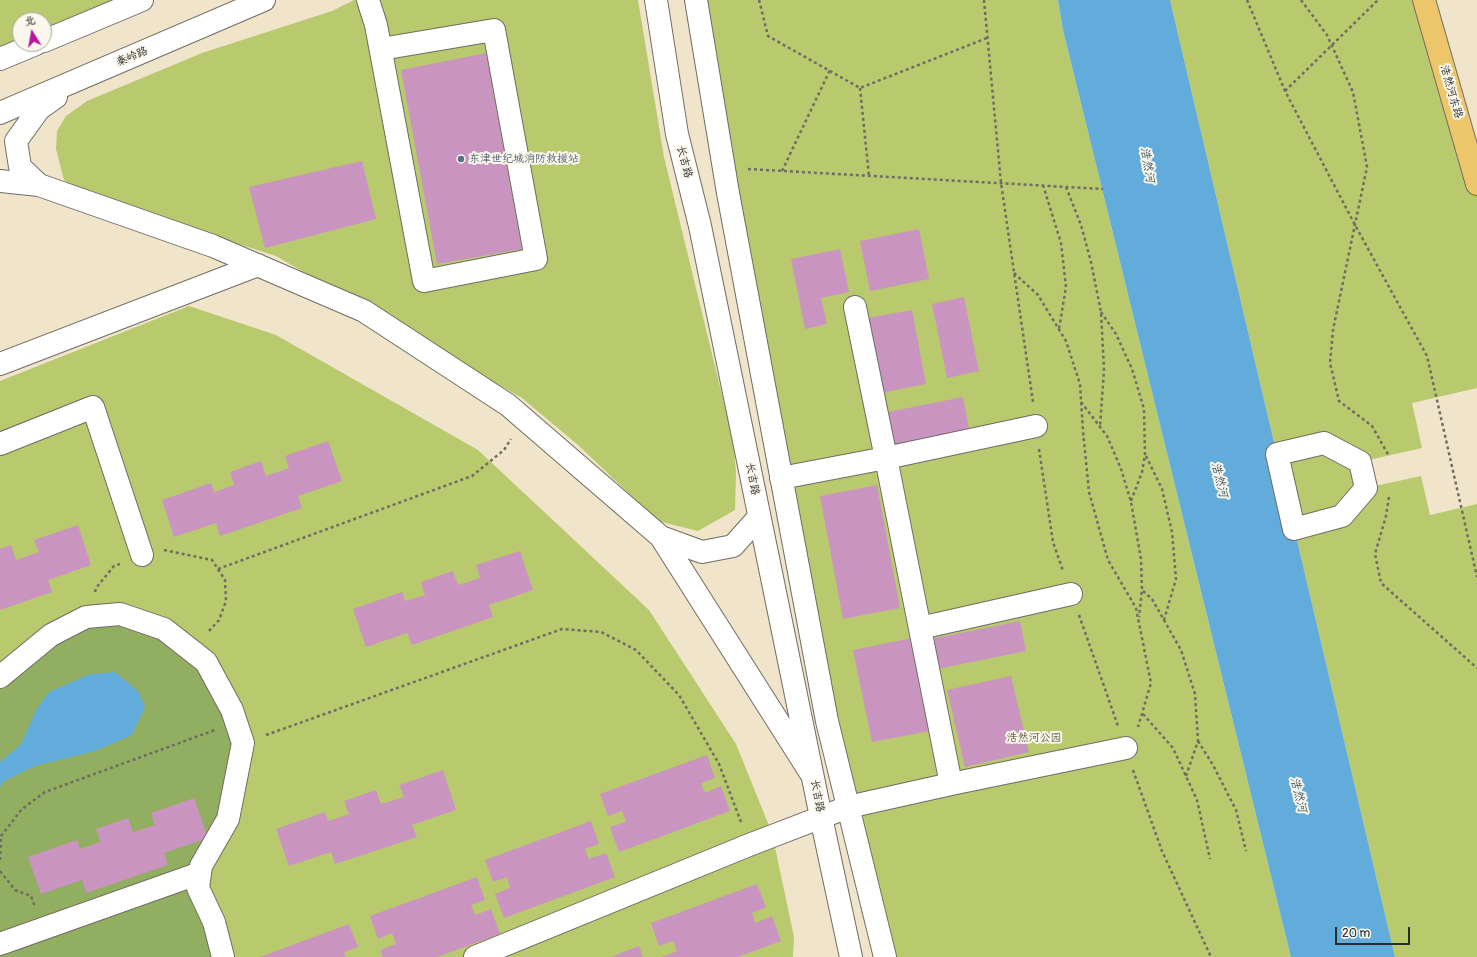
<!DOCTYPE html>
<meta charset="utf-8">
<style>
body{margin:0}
#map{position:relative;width:1477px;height:957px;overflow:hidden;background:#f0e5ca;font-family:Pangolin,"LXGW WenKai TC",sans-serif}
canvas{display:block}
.north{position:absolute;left:12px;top:12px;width:40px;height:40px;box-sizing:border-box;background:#fbf7ec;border:1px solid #a8a59f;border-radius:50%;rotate:349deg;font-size:11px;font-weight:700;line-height:16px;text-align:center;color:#2b2b2b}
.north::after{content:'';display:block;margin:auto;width:14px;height:18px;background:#b5179e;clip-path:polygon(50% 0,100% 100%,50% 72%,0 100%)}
.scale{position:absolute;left:1335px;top:927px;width:75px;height:18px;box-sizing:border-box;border:2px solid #2b2b2b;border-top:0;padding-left:5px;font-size:12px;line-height:14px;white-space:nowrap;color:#2b2b2b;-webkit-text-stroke:3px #fbf7ec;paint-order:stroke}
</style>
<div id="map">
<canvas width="1477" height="957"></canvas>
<div class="north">北</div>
<div class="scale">20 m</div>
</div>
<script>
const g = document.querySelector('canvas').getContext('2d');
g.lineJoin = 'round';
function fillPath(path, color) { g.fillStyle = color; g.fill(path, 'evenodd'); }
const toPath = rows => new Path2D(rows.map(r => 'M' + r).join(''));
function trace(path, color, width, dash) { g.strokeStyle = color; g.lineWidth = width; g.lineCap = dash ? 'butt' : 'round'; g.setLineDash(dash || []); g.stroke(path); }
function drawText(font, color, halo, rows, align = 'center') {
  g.font = font + ' Pangolin,"LXGW WenKai TC",sans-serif'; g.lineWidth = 4; g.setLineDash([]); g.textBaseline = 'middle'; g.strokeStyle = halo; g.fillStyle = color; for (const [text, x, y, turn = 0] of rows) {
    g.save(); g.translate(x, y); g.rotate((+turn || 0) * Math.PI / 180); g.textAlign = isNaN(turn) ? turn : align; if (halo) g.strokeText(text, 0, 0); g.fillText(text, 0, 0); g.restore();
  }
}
const green = toPath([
 [0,0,137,0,44,37,44,20,20,20,20,44,0,55],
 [354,0,638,0,664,157,733,440,736,472,735,510,698,531,658,521,578,445,522,398,409,334,276,256,86,195,64,180,56,149,57,131,66,116,87,101,202,53,332,11],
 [696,0,1058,0,1063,30,1291,957,885,957,827,721],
 [1170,0,1424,0,1477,184,1477,388,1412,403,1422,448,1360,462,1366,488,1421,476,1430,515,1477,504,1477,957,1395,957],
 [189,306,276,335,478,450,649,610,736,744,772,833,794,937,793,957,0,957,0,381]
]);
const forest = toPath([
 [120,614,206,662,243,743,201,866,223,957,0,957,0,677,46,638]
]);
const water = toPath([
 [1058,0,1170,0,1395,957,1291,957,1063,30],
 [115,672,138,691,145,707,132,735,95,751,35,766,4,781,0,787,0,762,21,744,36,710,49,692,90,674]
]);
const building = toPath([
 [486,53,522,249,437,264,401,70],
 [362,161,376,219,265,248,249,187],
 [919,229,929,279,870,291,860,241],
 [840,249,849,292,821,298,827,324,805,329,791,259],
 [964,297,979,371,947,378,932,304],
 [912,310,926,384,881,393,867,318],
 [963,397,969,429,890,446,883,413],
 [328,441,342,481,298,496,302,508,220,536,216,523,174,537,162,500,211,483,214,492,234,485,230,472,261,461,266,476,289,468,285,456],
 [877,485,900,608,843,619,820,496],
 [78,525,91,565,48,580,52,592,0,610,0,549,11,545,16,560,39,552,34,540],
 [520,551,533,590,489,605,493,617,412,645,407,633,366,647,353,609,402,592,405,601,425,595,421,582,453,571,458,585,480,578,476,565],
 [1020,621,1026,651,937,669,931,639],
 [912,638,930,731,872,742,853,650],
 [1011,676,1029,752,965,767,947,690],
 [707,755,715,778,701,783,705,793,721,786,730,811,619,852,610,827,626,822,622,811,608,816,600,794],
 [443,770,456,810,412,825,417,837,335,864,331,852,289,866,276,829,325,812,328,821,349,814,344,801,376,790,381,804,404,797,399,785],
 [194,798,208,838,164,853,168,865,86,893,82,880,41,894,28,857,77,840,80,849,100,842,96,829,128,818,133,832,155,825,151,813],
 [591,821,599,844,585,849,589,859,606,853,615,877,504,918,495,894,510,888,507,877,493,882,485,860],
 [477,877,485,900,471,905,475,915,491,909,500,934,437,957,383,957,380,950,396,944,392,933,378,939,370,916],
 [757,884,766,907,752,913,755,923,772,916,781,941,738,957,662,957,677,951,673,941,659,946,651,923],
 [349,924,358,947,344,952,346,957,260,957],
 [639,946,643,957,611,957]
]);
const path = toPath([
 [759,0,768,36,860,88,987,38],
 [984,0,1001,183,1033,402],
 [1247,0,1285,91,1355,225,1427,356,1477,577],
 [1301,0,1327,35,1353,92,1367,167,1333,330,1330,363,1339,401,1372,426,1389,456],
 [860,88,869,176],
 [1285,91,1378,0],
 [748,169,1103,189],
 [782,171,830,70],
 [1043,185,1061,243,1066,287,1059,329],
 [1066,187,1081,225,1091,262,1101,312,1104,370,1100,427],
 [1014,273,1038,295,1066,341,1080,384,1083,431,1089,492,1108,560,1136,608,1151,683,1138,727],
 [1101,312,1116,334,1132,369,1144,409,1145,455,1142,472,1131,501],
 [1081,402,1107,436,1121,469,1131,502,1141,559,1142,590,1139,617],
 [1039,449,1053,542,1063,571],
 [1146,456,1162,489,1172,532,1176,579,1164,620],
 [1389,497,1386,516,1375,554,1381,583,1477,668],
 [164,550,212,560,225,580,226,601,219,620,207,633],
 [218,569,472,476,504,450,511,439],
 [1143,591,1152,599,1181,650,1195,694,1198,741,1186,776],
 [95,592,96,588,114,566,120,564],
 [1079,615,1118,726],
 [1143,714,1173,748,1197,800,1210,859],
 [266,735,562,629,601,632,636,650,679,695,719,764,741,822],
 [1198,741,1213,765,1236,810,1246,851],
 [1133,770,1162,851,1211,957],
 [0,860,1,836,22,809,45,792,215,730],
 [0,871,15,890,31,896,35,907]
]);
const minor = toPath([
 [368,0,376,25,424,281,536,259,494,30,381,49],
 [656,0,677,134,700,226,821,817,851,957],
 [696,0,728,193,827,721,885,957],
 [44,41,142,0],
 [0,59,36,44],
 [0,113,264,0],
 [0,181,39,185,213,246,364,311,508,405,661,537,812,775],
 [39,185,20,167,16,141,39,109,56,97],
 [0,364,258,265],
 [1324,443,1360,462,1366,488,1342,516,1294,529,1277,454,1324,443],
 [0,444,93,407,142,555],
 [781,478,886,458,855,307],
 [661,537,702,552,733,546,759,517],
 [920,628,1071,594],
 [0,677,51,635,86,617,120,614,164,629,206,662,232,710,243,743,228,819,201,866,198,888,214,922,223,957],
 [951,784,1126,748],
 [0,944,200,873],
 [475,957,749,845,848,807,951,784,886,458,1036,426]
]);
const major = toPath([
 [1424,0,1477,184]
]);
const markers = [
 [461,159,4,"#5c6f8a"]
];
const streetNames = [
 ["秦岭路",132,57,-23],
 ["浩然河东路",1451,92,74],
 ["长吉路",684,162,76],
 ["长吉路",752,479,79],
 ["长吉路",817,796,79]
];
const serviceNames = [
 ["东津世纪城消防救援站",469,159]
];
const parkNames = [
 ["浩然河公园",1034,738]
];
const waterNames = [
 ["浩然河",1147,165,80],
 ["浩然河",1219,480,76],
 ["浩然河",1298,795,76]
];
fillPath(green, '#b8ca6d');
fillPath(forest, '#92ae60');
fillPath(water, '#61acda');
fillPath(building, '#ca94c0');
trace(minor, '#706c63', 24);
trace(major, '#706c63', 24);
trace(path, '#706c63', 2.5, [3, 3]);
trace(minor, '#fff', 22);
trace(major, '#ecc669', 22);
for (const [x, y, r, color] of markers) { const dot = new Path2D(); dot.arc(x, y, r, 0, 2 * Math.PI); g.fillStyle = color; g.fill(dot); trace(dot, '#fbf7ec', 1.5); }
drawText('11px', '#2b2b2b', '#fbf7ec', streetNames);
drawText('11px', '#4e5e75', '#fbf7ec', serviceNames, 'left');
drawText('11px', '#555b3f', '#fbf7ec', parkNames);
drawText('italic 12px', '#3e5868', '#fbf7ec', waterNames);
</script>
